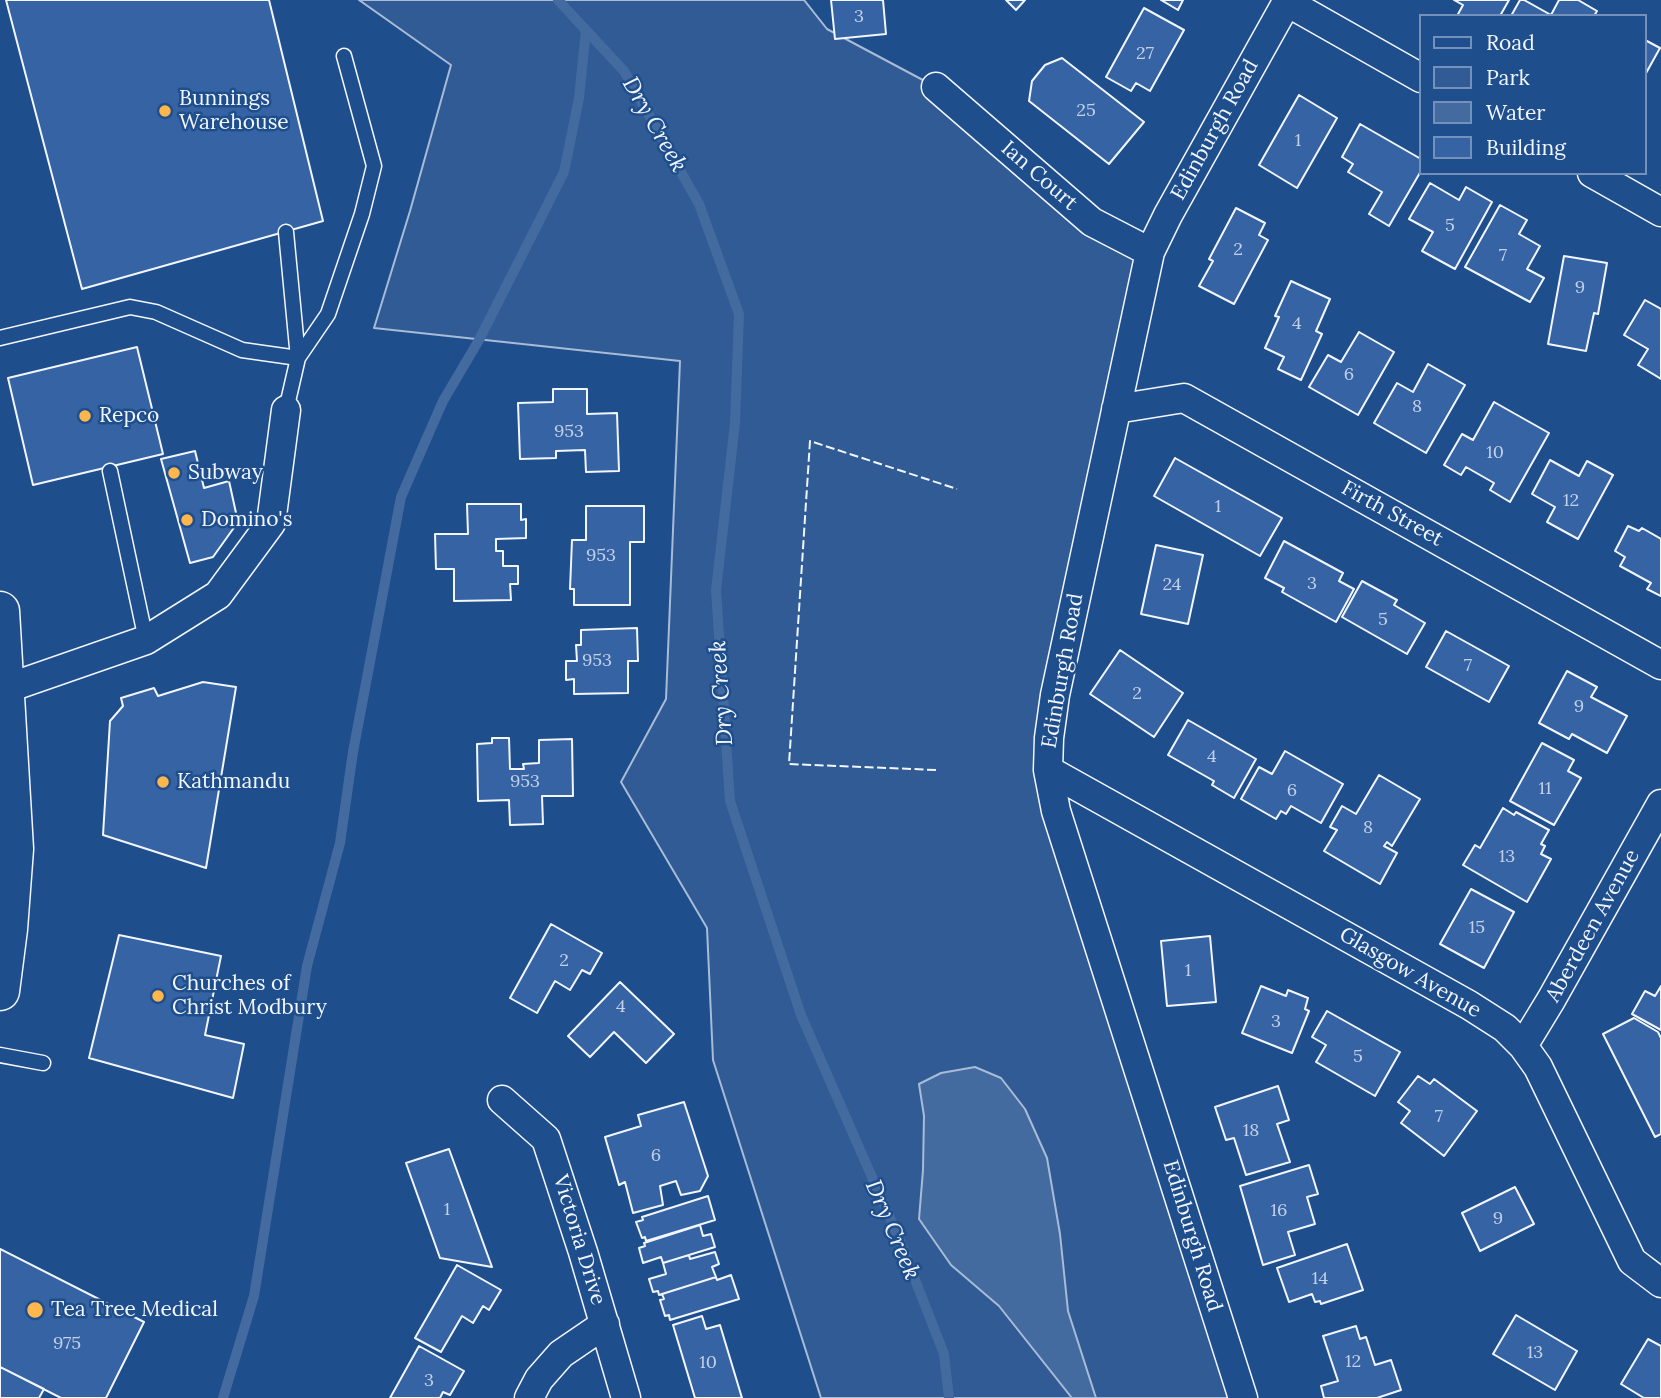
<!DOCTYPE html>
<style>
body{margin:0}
#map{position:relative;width:1661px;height:1398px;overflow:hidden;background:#1f4e8c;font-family:Lora,serif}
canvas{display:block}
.legend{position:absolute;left:1419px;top:14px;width:228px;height:161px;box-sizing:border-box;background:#1f4e8c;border:2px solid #7391ba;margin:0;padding:9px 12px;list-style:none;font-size:21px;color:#f2f6ff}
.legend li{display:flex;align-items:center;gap:14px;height:35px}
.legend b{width:35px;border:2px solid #7391ba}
</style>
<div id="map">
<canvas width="1661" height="1398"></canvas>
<ul class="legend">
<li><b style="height:9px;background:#1f4e8c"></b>Road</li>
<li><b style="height:19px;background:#305b95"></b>Park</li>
<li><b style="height:19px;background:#446ba0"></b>Water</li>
<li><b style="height:19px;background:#3563a3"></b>Building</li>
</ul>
</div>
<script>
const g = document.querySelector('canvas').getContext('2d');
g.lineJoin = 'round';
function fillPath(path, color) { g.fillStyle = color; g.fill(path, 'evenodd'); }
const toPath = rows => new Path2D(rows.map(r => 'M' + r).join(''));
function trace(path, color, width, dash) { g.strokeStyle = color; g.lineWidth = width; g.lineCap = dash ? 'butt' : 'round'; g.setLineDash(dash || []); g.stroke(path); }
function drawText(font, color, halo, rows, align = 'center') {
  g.font = font + ' Lora,serif'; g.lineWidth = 5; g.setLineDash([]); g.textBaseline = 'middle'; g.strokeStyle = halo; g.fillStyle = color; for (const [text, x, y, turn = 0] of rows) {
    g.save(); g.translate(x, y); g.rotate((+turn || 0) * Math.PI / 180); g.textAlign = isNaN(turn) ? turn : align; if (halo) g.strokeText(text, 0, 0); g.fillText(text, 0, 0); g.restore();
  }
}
const green = toPath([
 [359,0,804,0,827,29,936,87,1150,252,1049,738,1234,1398,821,1398,713,1060,707,928,621,782,666,699,680,361,374,328,410,211,451,65,359,0]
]);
const water = toPath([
 [975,1067,1001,1078,1025,1109,1047,1158,1060,1234,1068,1311,1096,1398,1072,1398,999,1306,951,1265,919,1219,923,1170,924,1116,919,1084,941,1073,975,1067]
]);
const stream = toPath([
 [558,0,624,71,699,204,739,314,735,423,716,590,730,801,801,1015,900,1241,944,1354,949,1398],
 [223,1398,254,1296,307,966,340,843,353,752,401,497,443,401,479,340,564,172,579,98,586,30]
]);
const building = toPath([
 [6,0,269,0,323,221,82,289,6,0],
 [831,0,883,0,886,34,835,39,831,0],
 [1006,0,1025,0,1016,10,1006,0],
 [1161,0,1183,0,1178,10,1161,0],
 [1454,0,1509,0,1500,16,1457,16,1463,5,1454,0],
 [1520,0,1524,0,1551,15,1559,0,1578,0,1597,11,1594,16,1511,16,1520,0],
 [1144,8,1184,30,1150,91,1136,83,1131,91,1106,77,1144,8],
 [1645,40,1660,48,1645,75,1645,40],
 [1062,58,1144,122,1109,164,1029,101,1032,81,1045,65,1062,58],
 [1299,95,1337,118,1297,188,1259,165,1299,95],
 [1360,124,1421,159,1421,171,1389,226,1369,214,1382,192,1348,172,1353,164,1342,157,1360,124],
 [1430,183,1459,200,1466,187,1492,202,1455,269,1422,251,1433,232,1409,219,1430,183],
 [1500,205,1527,220,1519,234,1540,246,1527,269,1544,278,1530,302,1465,267,1500,205],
 [1236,208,1265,223,1259,235,1268,240,1234,304,1199,286,1213,261,1209,259,1236,208],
 [1564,256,1607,263,1598,314,1594,313,1586,351,1548,344,1564,256],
 [1291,281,1330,299,1316,331,1322,334,1301,380,1278,369,1284,357,1265,348,1279,317,1275,316,1291,281],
 [1645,300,1661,309,1661,379,1638,365,1648,349,1624,335,1645,300],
 [1359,332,1394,352,1358,415,1309,387,1328,355,1341,362,1359,332],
 [137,347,163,454,33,485,8,378,137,347],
 [1428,364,1465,385,1426,453,1374,423,1397,383,1413,392,1428,364],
 [553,389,587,389,587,414,617,413,619,471,586,472,585,450,556,451,556,458,520,459,518,403,553,402,553,389],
 [1494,402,1549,433,1510,502,1490,490,1494,483,1466,467,1461,475,1444,465,1462,434,1473,440,1494,402],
 [195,451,204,488,229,481,238,522,213,557,190,563,161,459,195,451],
 [1175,458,1282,518,1260,556,1154,496,1175,458],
 [1550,460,1579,476,1587,461,1613,475,1578,539,1547,522,1555,507,1532,494,1550,460],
 [467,504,521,504,521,520,526,519,526,538,496,539,496,551,503,551,503,566,518,566,518,584,510,584,511,600,454,601,454,569,436,569,435,534,468,534,467,504],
 [586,506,644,506,644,542,630,542,630,605,574,605,574,589,570,589,572,540,586,540,586,506],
 [1628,526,1639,531,1642,528,1661,539,1661,596,1647,589,1651,583,1620,566,1625,557,1615,551,1628,526],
 [1284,541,1343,573,1339,581,1354,589,1336,622,1282,592,1284,588,1265,578,1284,541],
 [1156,545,1203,555,1188,624,1141,614,1156,545],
 [1362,581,1397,600,1394,605,1425,623,1407,654,1342,617,1362,581],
 [637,628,638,661,628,661,628,693,574,694,574,679,566,680,566,661,577,661,576,645,581,645,581,630,637,628],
 [1446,631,1509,666,1489,702,1426,667,1446,631],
 [1120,650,1183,693,1154,737,1090,694,1120,650],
 [1567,671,1597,687,1591,697,1627,716,1607,753,1572,734,1569,739,1539,723,1567,671],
 [203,682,236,687,206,868,103,835,110,721,123,706,121,698,154,688,158,696,203,682],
 [1188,720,1256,759,1234,798,1212,785,1214,781,1168,755,1188,720],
 [492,738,509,738,510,769,524,769,523,764,539,763,539,740,572,739,573,796,542,796,543,824,510,825,509,800,478,801,477,744,492,743,492,738],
 [1542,743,1574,760,1568,771,1581,778,1554,825,1510,801,1542,743],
 [1285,751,1343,784,1321,823,1291,806,1286,814,1281,811,1276,819,1241,799,1259,767,1272,774,1285,751],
 [1379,775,1420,799,1392,846,1387,842,1384,846,1397,853,1380,884,1324,851,1337,830,1330,827,1342,806,1356,814,1379,775],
 [1503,808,1514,815,1516,812,1549,830,1541,844,1545,846,1541,854,1551,859,1527,902,1463,865,1475,845,1480,848,1503,808],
 [1471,889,1514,912,1484,968,1440,944,1471,889],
 [551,924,602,953,590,974,582,970,570,990,555,981,537,1013,510,998,551,924],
 [119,935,221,956,205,1035,244,1044,233,1098,89,1058,119,935],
 [1210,936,1216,1002,1167,1006,1161,941,1210,936],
 [620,982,674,1034,646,1063,614,1032,590,1057,568,1036,620,982],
 [1261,986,1286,996,1288,990,1308,998,1305,1009,1309,1011,1292,1053,1242,1033,1261,986],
 [1661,986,1661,1030,1632,1014,1645,991,1655,996,1661,986],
 [1327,1011,1400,1052,1375,1096,1316,1062,1326,1045,1312,1037,1327,1011],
 [1634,1018,1658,1032,1661,1038,1661,1134,1655,1137,1603,1034,1634,1018],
 [1418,1076,1430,1084,1434,1079,1477,1111,1444,1156,1401,1123,1410,1111,1398,1102,1418,1076],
 [1278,1086,1289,1120,1277,1124,1290,1162,1246,1175,1234,1138,1226,1140,1215,1107,1278,1086],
 [684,1102,708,1176,700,1191,681,1195,676,1181,660,1186,663,1205,633,1213,625,1182,619,1185,605,1137,641,1126,638,1115,684,1102],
 [449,1149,492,1267,440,1258,406,1163,449,1149],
 [1309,1165,1318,1194,1307,1197,1315,1224,1288,1232,1295,1255,1263,1265,1240,1186,1309,1165],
 [1515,1187,1534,1224,1480,1251,1462,1213,1515,1187],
 [708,1196,715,1220,646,1241,645,1237,642,1238,636,1222,643,1220,642,1217,708,1196],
 [700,1225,703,1236,711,1234,715,1247,663,1263,661,1257,643,1263,639,1248,645,1246,644,1243,700,1225],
 [1347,1244,1363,1290,1321,1304,1320,1301,1315,1302,1312,1294,1289,1302,1277,1268,1347,1244],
 [0,1249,144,1322,106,1398,61,1398,0,1367,0,1249],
 [715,1252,719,1264,712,1267,716,1277,659,1295,658,1291,653,1292,649,1279,666,1274,663,1263,689,1255,690,1259,715,1252],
 [457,1265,501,1290,489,1310,483,1306,473,1323,462,1316,441,1352,415,1338,457,1265],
 [731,1275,739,1299,670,1320,669,1315,665,1316,660,1300,664,1299,662,1294,716,1277,717,1280,731,1275],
 [1516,1315,1577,1351,1555,1390,1493,1354,1516,1315],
 [702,1316,706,1329,720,1325,742,1398,695,1398,673,1325,702,1316],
 [1356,1326,1360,1339,1366,1337,1375,1365,1391,1360,1401,1390,1377,1398,1324,1398,1321,1386,1338,1381,1323,1336,1356,1326],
 [1648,1339,1661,1346,1661,1398,1644,1398,1621,1384,1648,1339],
 [419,1346,464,1371,450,1395,443,1392,440,1398,390,1398,419,1346],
 [0,1367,44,1389,39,1398,0,1398,0,1367]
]);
const service = toPath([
 [0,338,130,307,156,312,242,350,298,358,286,232],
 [286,410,298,358,328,314,362,214,374,166,344,56],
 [110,471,146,640],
 [0,1055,43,1063]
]);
const minor = toPath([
 [1287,2,1421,78],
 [936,87,1092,222,1150,252],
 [1592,173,1661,212],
 [1116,409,1184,398,1661,665],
 [5,689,146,640,218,595,271,523,286,410],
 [1048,770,1469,1005,1505,1028,1523,1046,1538,1067,1632,1261,1661,1283],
 [1523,1046,1551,1000,1661,804],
 [502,1100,546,1139,583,1252,626,1398],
 [529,1398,539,1379,561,1354,605,1324],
 [1243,1398,1056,811,1048,770,1049,738,1055,695,1150,252,1168,215,1288,0]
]);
const trunk = toPath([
 [0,611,14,849,8,929,0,991]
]);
const fence = toPath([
 [936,770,789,764,810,441,957,489]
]);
const markers = [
 [165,111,7,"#ffb74d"],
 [85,416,7,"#ffb74d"],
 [174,473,7,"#ffb74d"],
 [187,520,7,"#ffb74d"],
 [163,782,7,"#ffb74d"],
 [158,996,7,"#ffb74d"],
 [35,1310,9,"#ffb74d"]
];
const numberNames = [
 ["3",859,17],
 ["27",1145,54],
 ["25",1086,111],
 ["1",1298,141],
 ["5",1450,226],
 ["2",1238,250],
 ["7",1503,256],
 ["9",1580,288],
 ["4",1297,324],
 ["6",1349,375],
 ["8",1417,407],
 ["953",569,432],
 ["10",1495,453],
 ["12",1571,501],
 ["1",1218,507],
 ["953",601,556],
 ["3",1312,584],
 ["24",1172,585],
 ["5",1383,620],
 ["953",597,661],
 ["7",1468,666],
 ["2",1137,694],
 ["9",1579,707],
 ["4",1212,757],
 ["953",525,782],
 ["11",1545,789],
 ["6",1292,791],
 ["8",1368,828],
 ["13",1507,857],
 ["15",1477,928],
 ["2",564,961],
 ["1",1188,971],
 ["4",621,1007],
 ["3",1276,1022],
 ["5",1358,1057],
 ["7",1439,1117],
 ["18",1251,1131],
 ["6",656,1156],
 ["1",447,1210],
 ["16",1279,1211],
 ["9",1498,1219],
 ["14",1320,1279],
 ["975",67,1344],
 ["13",1535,1353],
 ["12",1353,1362],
 ["10",708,1363],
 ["3",429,1381]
];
const poiNames = [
 ["Bunnings",179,99],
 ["Warehouse",179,123],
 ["Repco",99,416],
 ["Subway",188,473],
 ["Domino's",201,520],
 ["Kathmandu",177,782],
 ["Churches of",172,984],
 ["Christ Modbury",172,1008],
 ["Tea Tree Medical",51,1310]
];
const streetNames = [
 ["Edinburgh Road",1215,130,-61],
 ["Ian Court",1039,176,41],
 ["Firth Street",1392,514,29],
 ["Edinburgh Road",1063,671,-80],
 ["Aberdeen Avenue",1593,926,-61],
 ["Glasgow Avenue",1410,973,30],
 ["Edinburgh Road",1192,1236,73],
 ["Victoria Drive",579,1240,73]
];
const waterNames = [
 ["Dry Creek",654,125,60],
 ["Dry Creek",722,693,-94],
 ["Dry Creek",892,1230,67]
];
fillPath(green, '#305b95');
trace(green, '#a8bbd7', 2);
fillPath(water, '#446ba0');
trace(water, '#a8bbd7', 2);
trace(stream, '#446ba0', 10);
fillPath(building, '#3563a3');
trace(building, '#f2f6ff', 2);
trace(service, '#f2f6ff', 17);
trace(minor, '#f2f6ff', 31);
trace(trunk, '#f2f6ff', 41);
trace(service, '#1f4e8c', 14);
trace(minor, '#1f4e8c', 28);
trace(trunk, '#1f4e8c', 38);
trace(fence, '#f2f6ff', 2, [9, 3.5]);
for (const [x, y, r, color] of markers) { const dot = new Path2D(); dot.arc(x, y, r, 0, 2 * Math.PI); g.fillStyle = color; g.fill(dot); trace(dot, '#1f4e8c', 2.5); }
drawText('18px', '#c3d1e8', null, numberNames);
drawText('21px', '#f2f6ff', '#1f4e8c', poiNames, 'left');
drawText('21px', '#f2f6ff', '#1f4e8c', streetNames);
drawText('italic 23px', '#f2f6ff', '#1f4e8c', waterNames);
</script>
